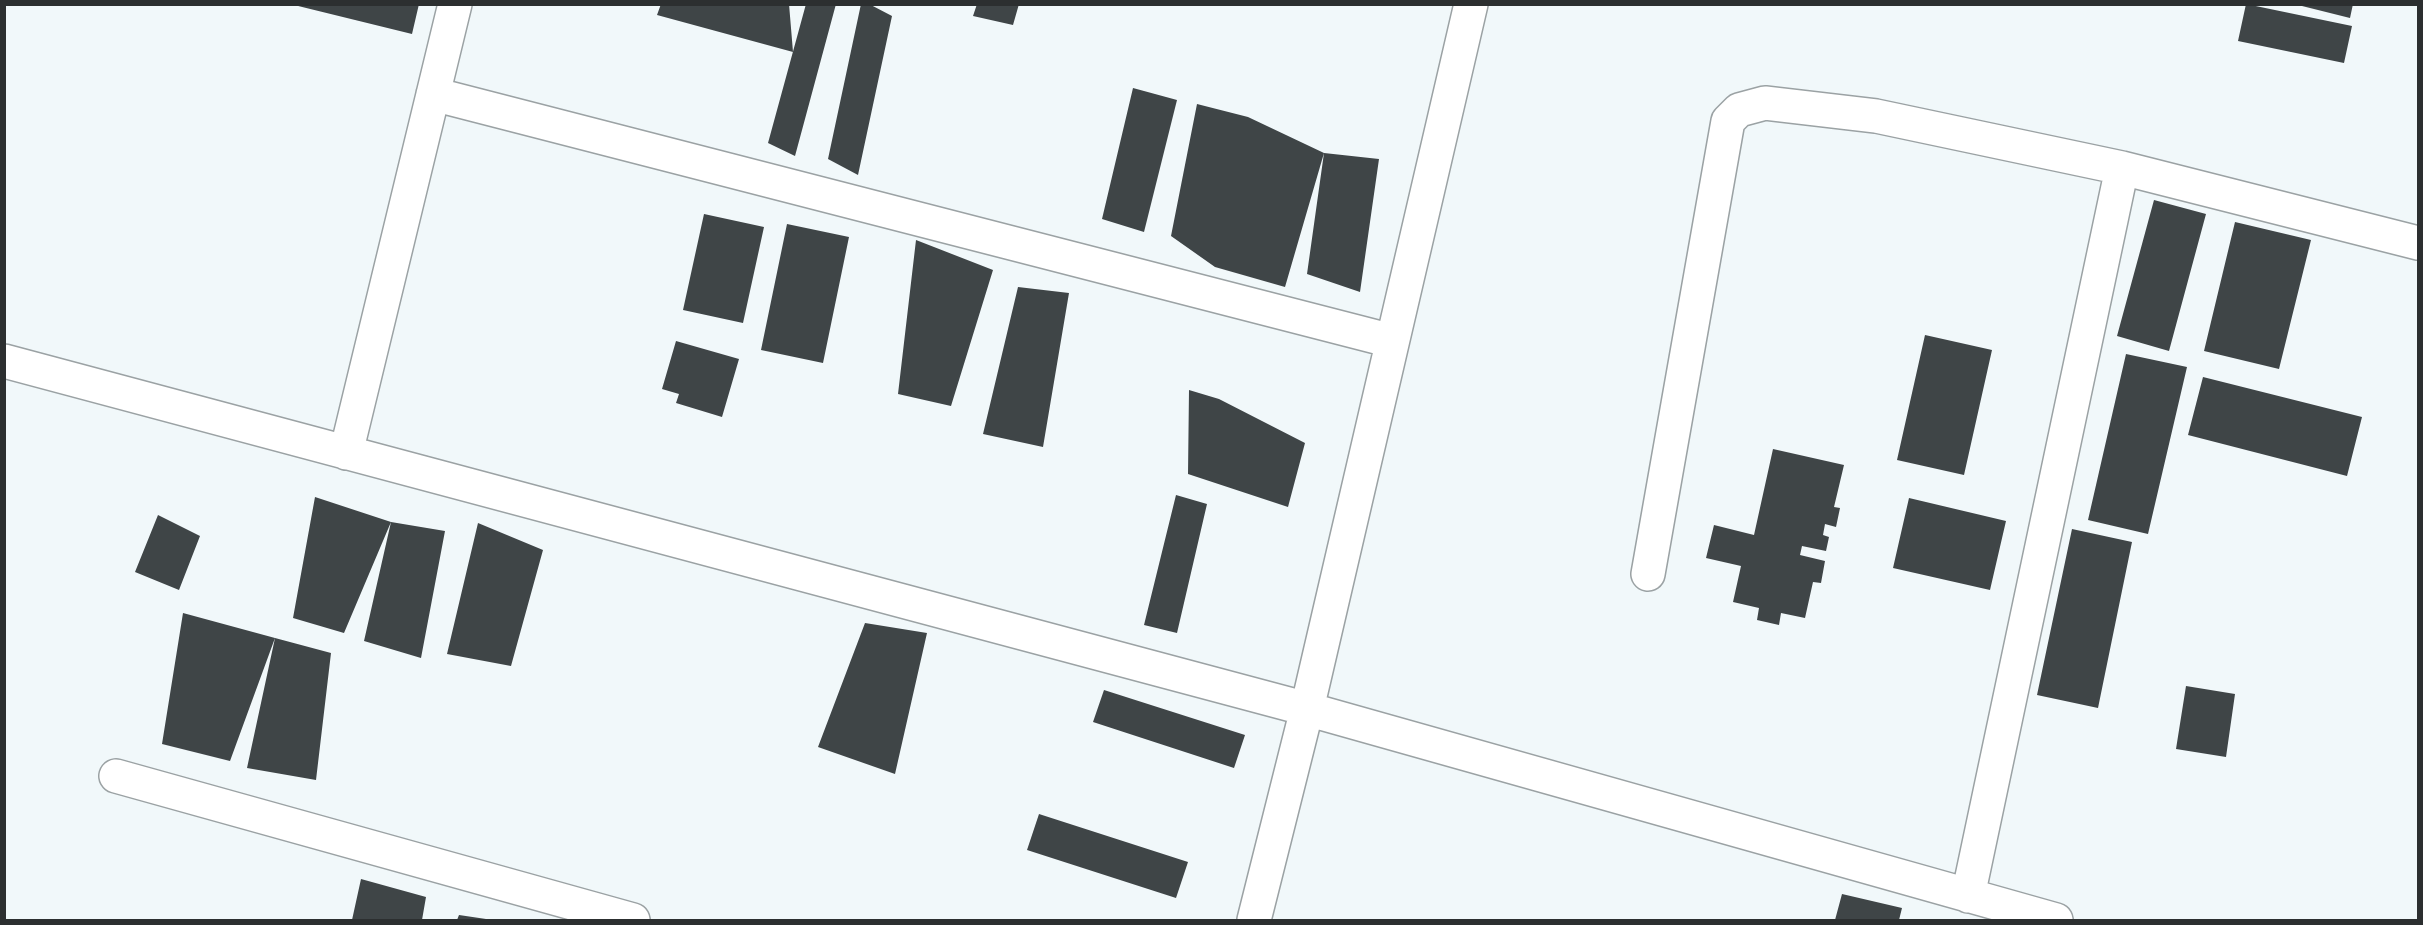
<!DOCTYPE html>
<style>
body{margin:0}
#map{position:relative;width:2423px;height:925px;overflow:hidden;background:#f1f8fa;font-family:"Alegreya Sans",sans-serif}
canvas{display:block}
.frame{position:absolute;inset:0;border:6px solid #2c2f30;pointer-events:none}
</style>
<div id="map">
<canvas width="2423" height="925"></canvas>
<div class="frame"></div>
</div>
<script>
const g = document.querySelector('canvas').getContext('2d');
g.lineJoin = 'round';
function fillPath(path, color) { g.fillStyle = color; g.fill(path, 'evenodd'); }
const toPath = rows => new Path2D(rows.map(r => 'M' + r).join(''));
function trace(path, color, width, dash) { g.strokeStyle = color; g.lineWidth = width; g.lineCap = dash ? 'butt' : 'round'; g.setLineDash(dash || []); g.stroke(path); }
const building = toPath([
 [290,4,419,4,412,34],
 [661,4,789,4,793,52,657,15],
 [806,4,836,4,795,156,768,143],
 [861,4,869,4,892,16,858,175,828,159],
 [977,4,1019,4,1013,25,973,16],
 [2246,4,2352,26,2344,63,2238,41],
 [2294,4,2353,4,2350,18],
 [1133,88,1177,100,1144,232,1102,219],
 [1197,104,1248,117,1324,153,1285,287,1215,267,1171,236],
 [1324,153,1379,159,1360,292,1307,274],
 [2154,200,2206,214,2169,351,2117,336],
 [704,214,764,227,743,323,683,310],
 [2235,222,2311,240,2279,369,2204,351],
 [787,224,849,237,823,363,761,350],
 [916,240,993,270,951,406,898,394],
 [1018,287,1069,293,1043,447,983,434],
 [1925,335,1992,350,1964,475,1897,460],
 [676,341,739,359,722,417,676,403,679,394,662,389],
 [2126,354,2187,367,2148,534,2088,520],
 [2203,377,2362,417,2347,476,2188,435],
 [1189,390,1219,399,1305,443,1288,507,1188,474],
 [1773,449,1844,465,1834,507,1840,508,1836,527,1825,524,1823,535,1829,537,1826,551,1802,546,1800,555,1825,561,1821,583,1813,582,1805,618,1781,613,1779,625,1757,620,1759,608,1733,602,1741,566,1706,558,1714,525,1754,535],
 [1176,495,1207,504,1177,633,1144,625],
 [315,497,391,522,344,633,293,618],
 [1909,498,2006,521,1990,590,1893,568],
 [158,515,200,536,179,590,135,572],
 [391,522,445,531,421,658,364,641],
 [478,523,543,550,511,666,447,654],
 [2072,529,2132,542,2098,708,2037,695],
 [183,613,275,638,230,761,162,744],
 [865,623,927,633,895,774,818,747],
 [275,638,331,653,316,780,247,768],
 [2186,686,2235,694,2226,757,2176,749],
 [1104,690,1245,735,1234,768,1093,722],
 [1039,814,1188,862,1176,898,1027,850],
 [361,879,426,897,422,920,352,920],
 [1842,894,1902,908,1899,920,1835,920],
 [459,915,486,919,486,920,457,920]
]);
const minor = toPath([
 [433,94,1392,341],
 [4,361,1307,709,2056,920],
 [346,453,455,4],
 [1648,574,1728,121,1739,110,1765,103,1876,116,2122,168,2418,243],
 [116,776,633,920],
 [1968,896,2122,168],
 [1254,920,1307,709,1471,4]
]);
fillPath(building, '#3f4547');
trace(minor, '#9ba2a4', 36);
trace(minor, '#fff', 33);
</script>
